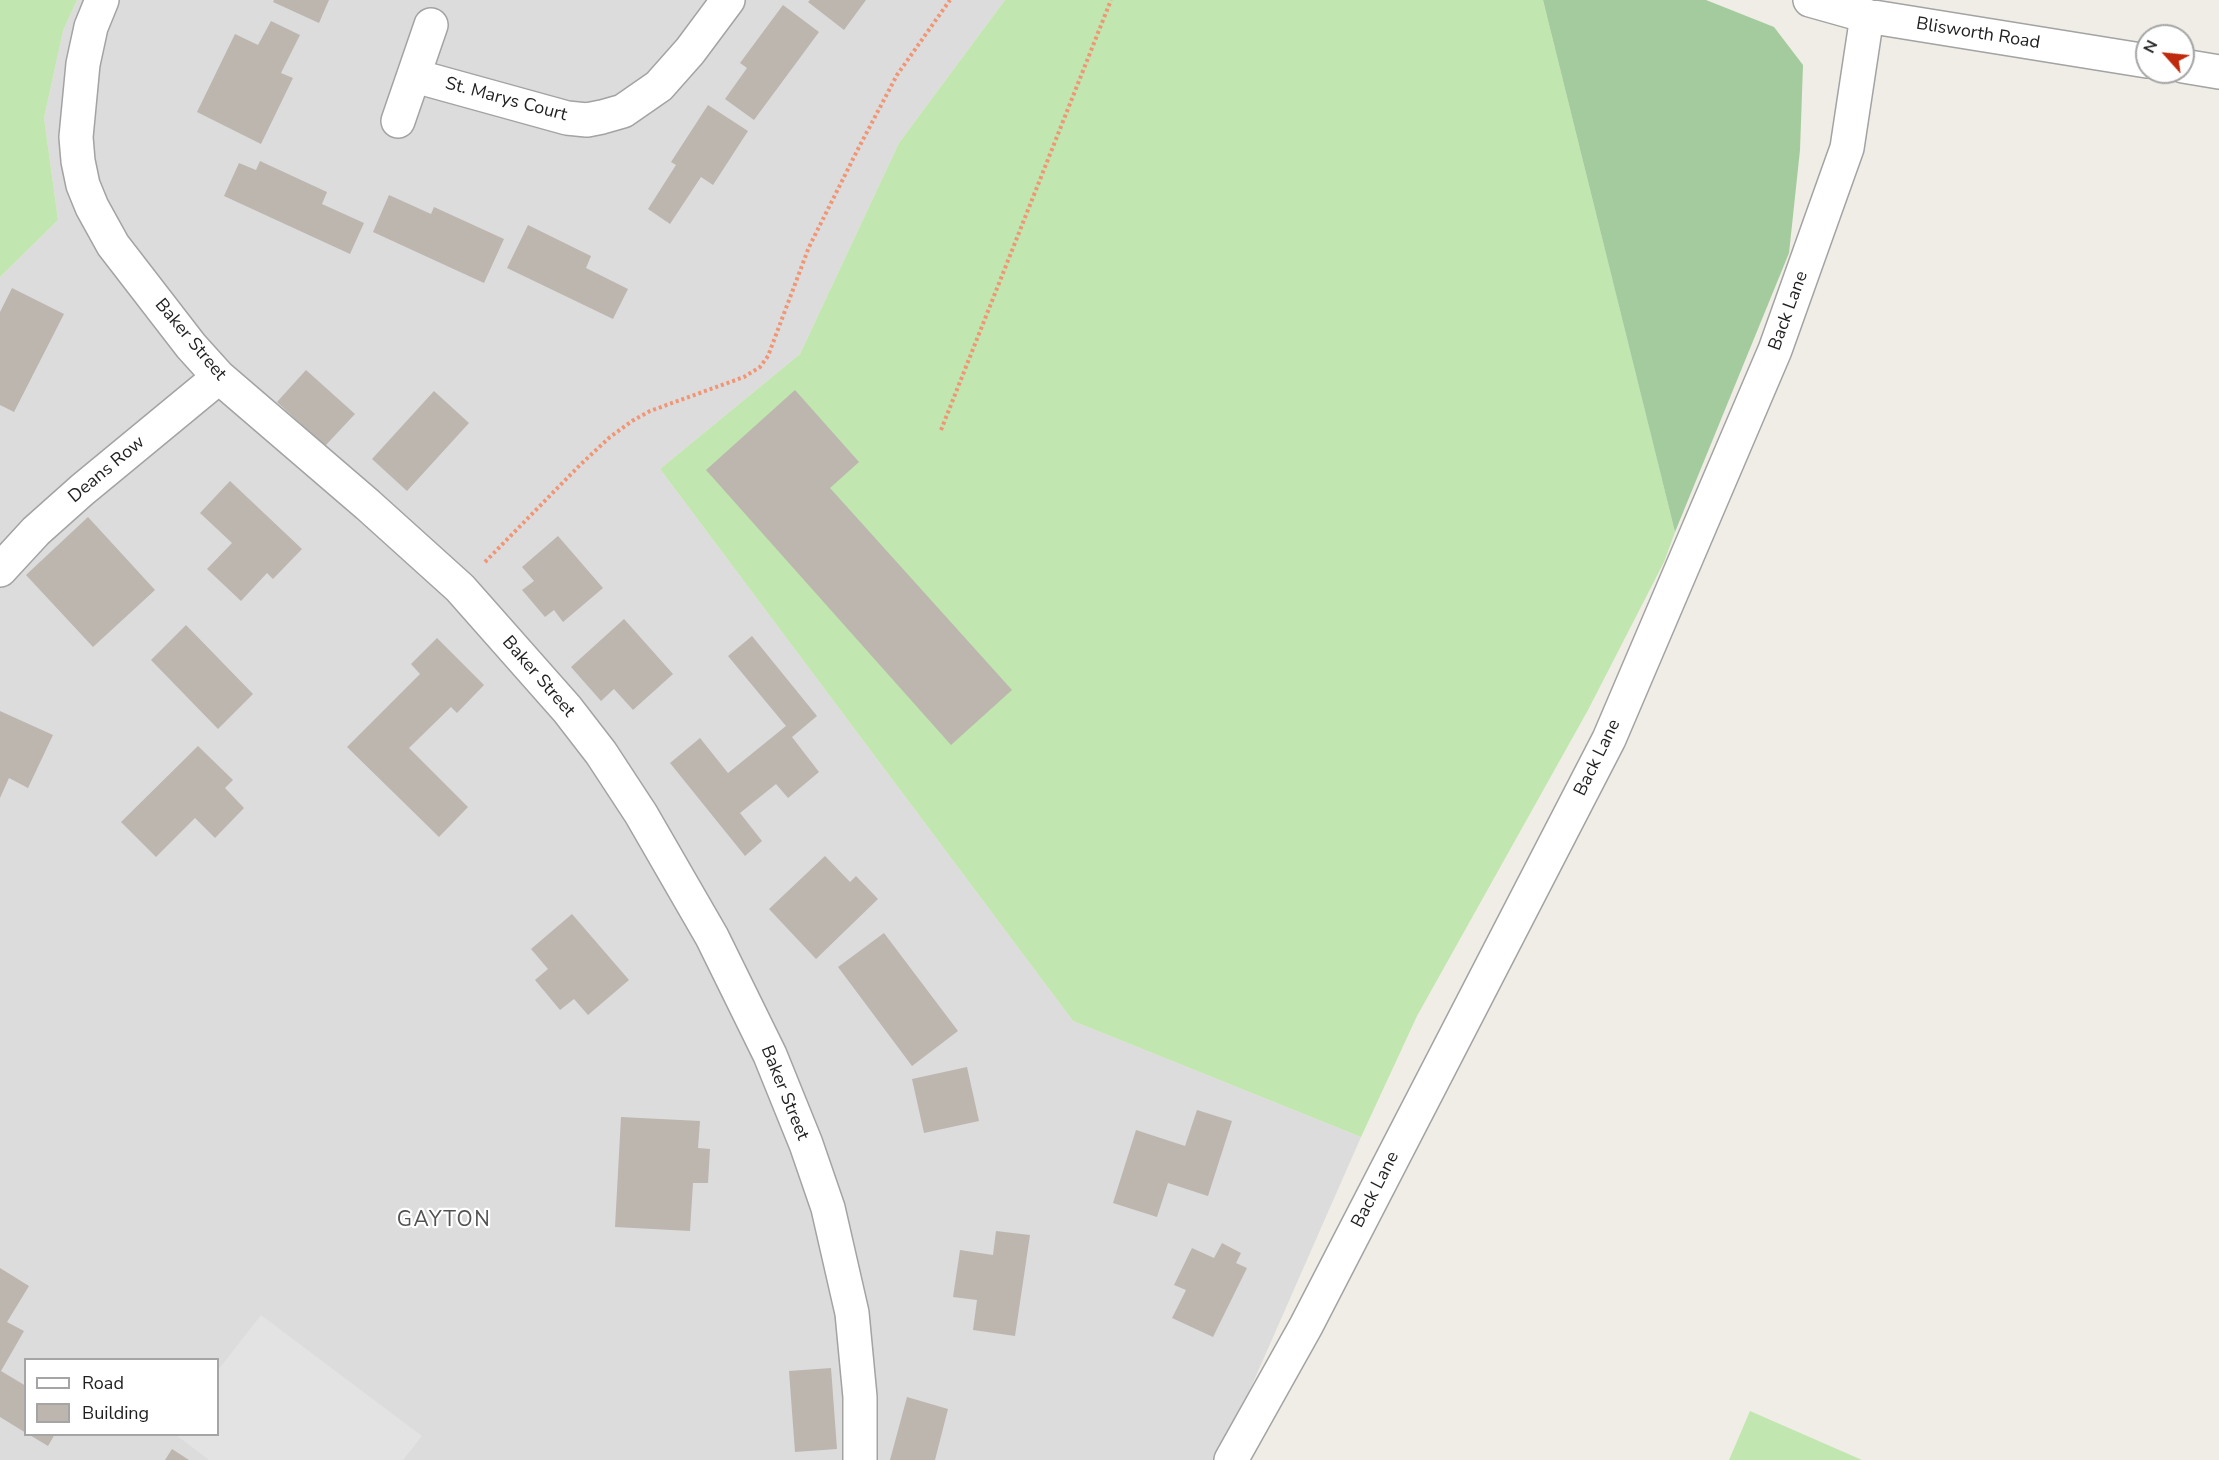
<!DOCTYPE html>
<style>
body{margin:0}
#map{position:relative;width:2219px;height:1460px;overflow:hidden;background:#efede5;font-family:"Nunito Sans",sans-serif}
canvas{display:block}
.legend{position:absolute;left:24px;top:1358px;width:195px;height:78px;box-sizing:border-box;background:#fff;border:2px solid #a5a5a5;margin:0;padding:8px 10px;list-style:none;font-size:18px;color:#1f1f1f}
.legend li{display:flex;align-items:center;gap:12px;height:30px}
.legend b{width:30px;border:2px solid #a5a5a5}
.north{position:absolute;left:2135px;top:24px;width:60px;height:60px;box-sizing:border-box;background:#fff;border:2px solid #a5a5a5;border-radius:50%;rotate:297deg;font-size:16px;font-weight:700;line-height:24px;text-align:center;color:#1f1f1f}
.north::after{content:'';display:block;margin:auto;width:21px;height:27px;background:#c0290d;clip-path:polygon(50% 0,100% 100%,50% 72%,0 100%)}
</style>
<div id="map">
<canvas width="2219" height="1460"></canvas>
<ul class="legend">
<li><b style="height:8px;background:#fff"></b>Road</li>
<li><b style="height:16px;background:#bcb6af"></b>Building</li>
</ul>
<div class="north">N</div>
</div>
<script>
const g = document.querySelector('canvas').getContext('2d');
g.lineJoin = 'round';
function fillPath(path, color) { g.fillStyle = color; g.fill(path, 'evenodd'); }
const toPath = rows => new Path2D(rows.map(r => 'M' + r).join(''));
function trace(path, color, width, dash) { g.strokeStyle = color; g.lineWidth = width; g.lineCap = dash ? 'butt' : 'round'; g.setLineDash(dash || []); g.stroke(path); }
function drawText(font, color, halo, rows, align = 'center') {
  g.font = font + ' "Nunito Sans",sans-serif'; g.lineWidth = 4.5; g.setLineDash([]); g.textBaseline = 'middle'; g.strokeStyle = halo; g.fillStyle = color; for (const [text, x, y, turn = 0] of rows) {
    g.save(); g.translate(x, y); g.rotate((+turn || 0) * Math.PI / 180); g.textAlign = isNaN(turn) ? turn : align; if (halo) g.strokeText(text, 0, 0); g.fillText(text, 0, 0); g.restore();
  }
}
const residential = toPath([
 [77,0,1005,0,899,143,800,354,660,469,1073,1021,1361,1137,1219,1460,0,1460,0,277,58,220,44,118,63,31],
 [26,1360,218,1360,218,1434,26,1434]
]);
const grass = toPath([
 [0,0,77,0,63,31,44,118,58,220,0,277],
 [1005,0,1543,0,1675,532,1664,562,1588,710,1417,1016,1361,1137,1073,1021,660,469,800,354,899,143],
 [1750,1411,1862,1460,1729,1460]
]);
const forest = toPath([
 [1543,0,1706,0,1774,27,1803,65,1800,150,1789,253,1675,532]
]);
const parking = toPath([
 [261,1315,422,1436,403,1460,209,1460,176,1435,218,1434,218,1370]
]);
const building = toPath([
 [274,0,329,0,319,23,273,2],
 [810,0,866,0,844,30,808,2],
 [783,5,819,32,754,120,725,99,747,68,740,63],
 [271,21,300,35,281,73,293,78,261,144,197,112,235,34,258,45],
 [708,105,748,131,713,185,701,177,670,224,648,209,676,165,671,162],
 [260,161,327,192,322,204,364,223,350,254,224,196,239,163,256,170],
 [389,195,431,214,434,207,504,239,484,283,373,232],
 [528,225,591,256,586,268,628,289,613,319,507,268],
 [12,288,64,314,14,412,0,405,0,312],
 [306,370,355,414,325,446,277,402],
 [795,390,859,462,830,488,1012,690,951,745,706,470],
 [434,391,469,423,407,491,372,459],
 [230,481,302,549,273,579,267,573,241,601,207,569,232,543,200,513],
 [88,517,155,590,93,647,26,575],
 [558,536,603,588,563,622,554,610,545,617,522,590,534,581,522,567],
 [624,619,673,674,633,710,614,689,601,701,571,667],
 [186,625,253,694,218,729,151,660],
 [752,636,817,716,792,737,819,772,788,798,776,784,740,813,762,841,745,856,670,763,700,738,728,773,786,726,728,656],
 [437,638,484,685,457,713,451,707,409,748,468,807,439,837,347,747,420,674,411,664],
 [0,711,53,735,28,788,9,778,0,798],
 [198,746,233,780,225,788,244,808,215,838,195,818,156,857,121,822],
 [825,856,850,882,856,876,878,899,816,959,769,909],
 [572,914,629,980,588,1015,574,999,560,1010,535,980,548,969,531,949],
 [884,933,958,1031,912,1066,838,967],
 [967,1067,979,1121,924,1133,912,1079],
 [1197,1110,1232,1121,1208,1196,1168,1183,1157,1217,1113,1203,1136,1130,1185,1146],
 [621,1117,700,1121,698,1148,710,1149,708,1183,693,1183,690,1231,615,1227],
 [996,1231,1030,1235,1015,1336,973,1330,977,1300,953,1297,960,1250,993,1255],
 [1222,1243,1241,1253,1236,1263,1247,1268,1213,1337,1172,1318,1186,1290,1174,1285,1192,1248,1214,1258],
 [0,1268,29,1286,7,1322,24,1331,1,1371,26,1386,26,1433,0,1417],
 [831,1368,837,1449,795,1452,789,1371],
 [907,1397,948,1409,935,1460,890,1460],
 [28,1434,55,1434,48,1446],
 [172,1449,189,1460,165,1460]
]);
const path = toPath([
 [941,430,1111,0],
 [485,562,580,465,610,437,632,421,650,411,744,377,760,367,768,356,809,247,857,151,897,75,950,0]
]);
const minor = toPath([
 [102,0,91,27,83,64,76,137,78,161,83,185,92,207,113,245,191,346,219,377,368,505,460,588,567,709,601,753,641,814,712,937,770,1055,806,1144,828,1208,852,1313,860,1397,860,1460],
 [1810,0,1867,16,2147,61],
 [2183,66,2219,72],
 [415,76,567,118,587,120,602,117,623,111,659,86,690,51,728,0],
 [398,121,431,25],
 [0,570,36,531,82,490,219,377]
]);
const tertiary = toPath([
 [1231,1460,1306,1326,1609,739,1775,350,1847,148,1867,16]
]);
const streetNames = [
 ["Blisworth Road",1978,34,9],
 ["St. Marys Court",506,100,15],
 ["Back Lane",1789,311,-70],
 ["Baker Street",190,340,50],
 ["Deans Row",107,470,-40],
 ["Baker Street",538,677,49],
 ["Back Lane",1598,758,-64],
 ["Baker Street",784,1093,68],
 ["Back Lane",1376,1190,-63]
];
const quarterNames = [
 ["GAYTON",444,1221]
];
fillPath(residential, '#dddcdc');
fillPath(grass, '#c1e6af');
fillPath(forest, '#a3cb9d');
fillPath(parking, '#e3e3e3');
fillPath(building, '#bcb6af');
trace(minor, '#a3a3a3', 36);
trace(tertiary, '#a3a3a3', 36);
trace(path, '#f19574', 4, [3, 3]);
trace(minor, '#fff', 33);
trace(tertiary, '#fff', 33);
drawText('18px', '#1f1f1f', '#fff', streetNames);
g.letterSpacing = '1.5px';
drawText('21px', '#525252', '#fff', quarterNames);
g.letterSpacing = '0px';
</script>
